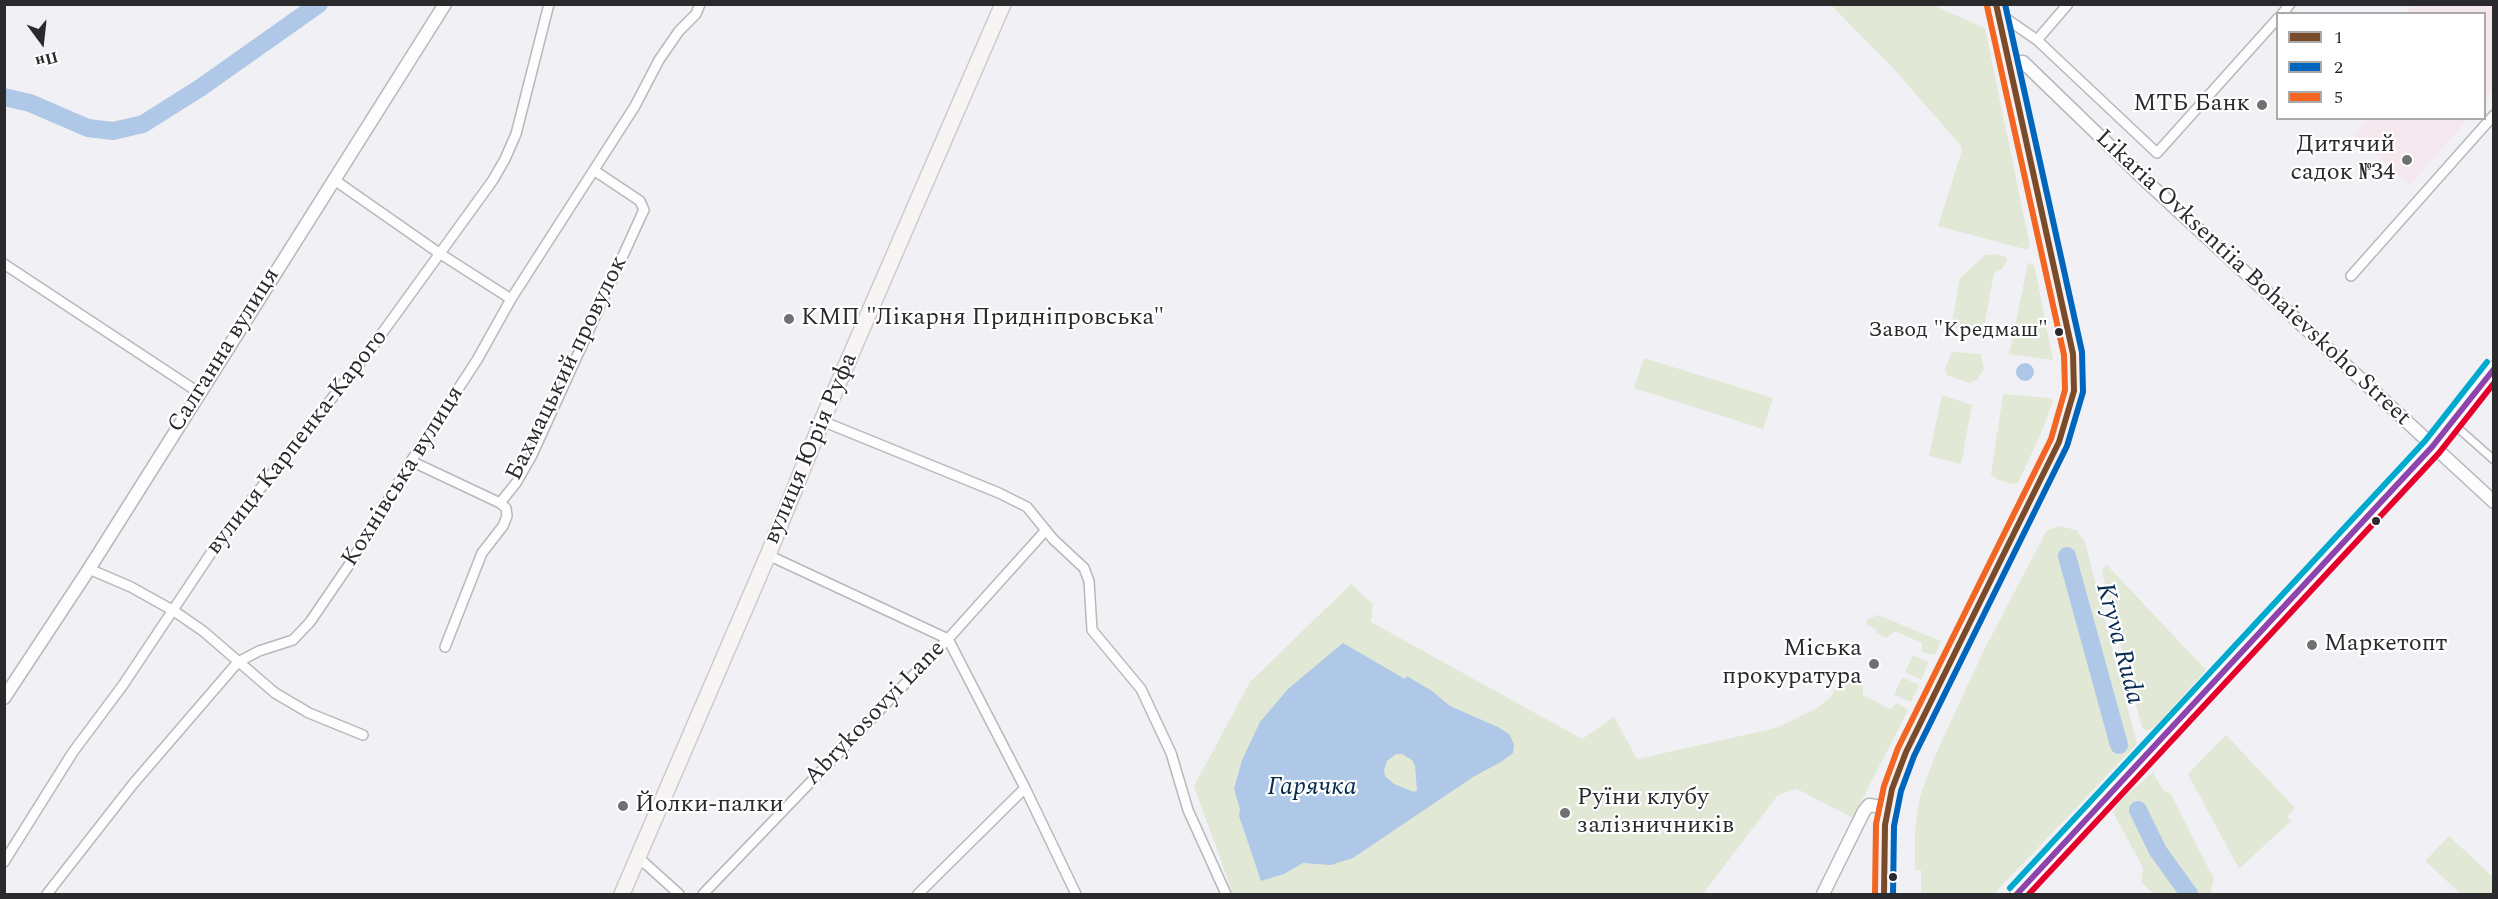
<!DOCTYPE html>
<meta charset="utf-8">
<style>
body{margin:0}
#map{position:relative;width:2498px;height:899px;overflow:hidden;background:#f1f1f5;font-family:Spectral,serif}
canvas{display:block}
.frame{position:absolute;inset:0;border:6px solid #2a2a2d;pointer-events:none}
.legend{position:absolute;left:2276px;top:12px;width:210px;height:108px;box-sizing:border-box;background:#fff;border:2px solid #aaaaab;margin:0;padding:8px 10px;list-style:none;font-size:18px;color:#2a2a2d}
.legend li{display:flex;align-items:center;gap:12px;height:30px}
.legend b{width:30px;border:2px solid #aaaaab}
.north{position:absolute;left:12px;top:12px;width:60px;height:60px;-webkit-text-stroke:4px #fff;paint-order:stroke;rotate:165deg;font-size:16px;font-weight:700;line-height:24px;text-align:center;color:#2a2a2d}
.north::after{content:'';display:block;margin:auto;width:21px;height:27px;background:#2a2a2d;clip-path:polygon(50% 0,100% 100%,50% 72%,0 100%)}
</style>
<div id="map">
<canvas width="2498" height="899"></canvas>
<div class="frame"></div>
<ul class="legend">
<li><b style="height:8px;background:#7a4b2a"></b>1</li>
<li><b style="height:8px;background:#0065bd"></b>2</li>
<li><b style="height:8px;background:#f26522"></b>5</li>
</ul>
<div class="north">Пн</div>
</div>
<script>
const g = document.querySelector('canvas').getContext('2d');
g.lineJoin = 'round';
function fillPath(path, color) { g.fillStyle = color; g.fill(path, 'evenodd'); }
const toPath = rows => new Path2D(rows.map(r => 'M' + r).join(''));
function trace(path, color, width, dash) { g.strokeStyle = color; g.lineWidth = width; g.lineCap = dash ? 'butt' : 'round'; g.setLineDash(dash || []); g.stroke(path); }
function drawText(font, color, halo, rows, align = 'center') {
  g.font = font + ' Spectral,serif'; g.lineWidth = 4.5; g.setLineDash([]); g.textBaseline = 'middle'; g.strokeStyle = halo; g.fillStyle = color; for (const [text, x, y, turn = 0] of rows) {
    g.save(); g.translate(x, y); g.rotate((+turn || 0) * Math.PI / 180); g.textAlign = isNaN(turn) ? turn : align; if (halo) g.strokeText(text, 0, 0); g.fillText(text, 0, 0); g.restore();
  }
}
const education = toPath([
 [2413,5,2493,5,2493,90,2485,100,2484,14,2405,13],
 [2370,118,2468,118,2468,119,2410,185,2354,135]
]);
const green = toPath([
 [1831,5,1933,5,1985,28,2030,246,2028,250,1938,226,1962,150,1961,146,1891,66],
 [1995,254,2007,257,2007,261,2002,269,1994,273,1983,333,1951,327,1960,278,1985,255],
 [2028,263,2033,264,2035,269,2053,360,2009,354],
 [1952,352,1981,354,1984,369,1977,380,1969,383,1947,375,1945,369],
 [1644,358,1773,398,1763,429,1634,388],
 [2003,394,2050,398,2053,401,2040,436,2018,483,2013,484,1998,480,1991,475],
 [1942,395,1972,405,1961,464,1929,456],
 [2059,526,2076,530,2085,542,2137,744,1994,894,1914,894,1921,893,1921,870,1915,870,1915,829,1920,796,1934,758,1983,652,2047,530],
 [2107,565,2206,670,2155,727,2146,731,2142,728,2105,584,2102,570],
 [1351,584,1373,604,1371,622,1582,739,1614,717,1637,759,1776,728,1817,708,1831,697,1841,675,1863,685,1863,695,1890,709,1897,703,1908,710,1853,818,1797,789,1778,795,1703,894,1233,894,1194,786,1250,682],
 [1878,615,1941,641,1935,655,1922,652,1922,643,1895,631,1887,638,1876,633,1877,630,1866,624,1868,619],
 [1913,655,1929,662,1921,680,1905,672],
 [1902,677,1919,685,1911,702,1894,695],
 [2226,735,2295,808,2287,817,2291,821,2239,869,2188,774],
 [2153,772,2163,790,2171,794,2214,879,2211,890,2213,894,2154,894,2141,882,2143,868,2113,812,2120,801],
 [2449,836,2493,877,2493,894,2461,894,2425,861]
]);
const water = toPath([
 '2016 372a9 9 0 1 1 18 0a9 9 0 1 1-18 0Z',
 [1343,643,1405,679,1407,676,1432,691,1450,706,1500,728,1510,735,1514,745,1513,753,1501,762,1473,777,1353,858,1331,865,1303,863,1284,874,1261,881,1239,816,1240,809,1234,789,1242,760,1260,722,1288,689],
 [1396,754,1402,754,1412,760,1415,766,1417,790,1414,792,1394,784,1385,776,1384,770,1387,761]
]);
const river = toPath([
 [4,97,30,103,88,128,113,131,143,124,200,88,319,4],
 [2067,556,2119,745],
 [2138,810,2158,851,2189,894]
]);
const pedestrian = toPath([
 [2451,422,2494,460]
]);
const minor = toPath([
 [1998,13,2037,40,2157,153,2278,18],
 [2282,14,2290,4],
 [2037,40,2068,4],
 [333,179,439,253,511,299],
 [4,264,198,392],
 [2351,276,2494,115],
 [822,421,999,493,1027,507,1053,539,1084,568,1089,581,1092,630,1141,689,1171,753,1188,810,1226,894],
 [411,461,500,503],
 [768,555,948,639,1025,788,1076,894],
 [89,569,131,587,174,611,203,631,275,693,309,713,363,735],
 [445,647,482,553,503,526,507,516,506,508,500,503,516,483,532,455,642,214,644,210,640,201,595,171],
 [638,857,679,894],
 [4,862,73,752,123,685,221,538,367,354,493,180,505,159,516,134,549,4],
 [47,894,133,784,238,662,259,651,293,640,310,622,351,562,411,461,477,360,511,299,635,106,659,60,679,31,696,14,700,4],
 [703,894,948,639,1046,530],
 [918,894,1025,788]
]);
const tertiary = toPath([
 [2009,64,2023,62,2147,182,2494,502],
 [4,698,89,569,445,4],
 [1823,894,1864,811,1869,805,1888,808]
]);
const secondary = toPath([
 [2017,894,2432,447,2494,368]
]);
const primary = toPath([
 [622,894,768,555,822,421,1003,4]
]);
const trunk = toPath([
 [1884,894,1885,825,1892,789,1906,752,2059,442,2074,391,2073,354,1996,4]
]);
const bus1 = toPath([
 [1884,894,1885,825,1892,789,1906,752,2059,442,2074,391,2073,354,1996,4]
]);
const bus2 = toPath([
 [1893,894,1894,826,1901,791,1914,756,2067,446,2083,392,2082,352,2005,4]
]);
const bus3 = toPath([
 [1875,894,1876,824,1884,786,1898,748,2051,439,2065,390,2064,355,1987,6]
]);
const bus4 = toPath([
 [2017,894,2432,447,2494,369]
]);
const bus5 = toPath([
 [2029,894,2439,453,2494,383]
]);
const bus6 = toPath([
 [2010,888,2425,441,2487,362]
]);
const markers = [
 [2262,105,6,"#707073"],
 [2407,160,6,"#707073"],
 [789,319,6,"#707073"],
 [2059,332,5,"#2a2a2d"],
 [2376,521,5,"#2a2a2d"],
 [2312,645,6,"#707073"],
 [1874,664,6,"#707073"],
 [623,806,6,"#707073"],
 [1565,813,6,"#707073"],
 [1893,877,5,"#2a2a2d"]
];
const busNames = [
 ["Завод \"Кредмаш\"",2048,332]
];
const poiNames = [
 ["МТБ Банк",2250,105,"right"],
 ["Дитячий",2395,146,"right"],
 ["садок №34",2395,174,"right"],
 ["КМП \"Лікарня Придніпровська\"",801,319],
 ["Маркетопт",2324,645],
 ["Міська",1862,650,"right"],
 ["прокуратура",1862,678,"right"],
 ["Руїни клубу",1577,799],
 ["залізничників",1577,827],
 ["Йолки-палки",635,806]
];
const streetNames = [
 ["Likaria Ovksentiia Bohaievskoho Street",2252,279,43],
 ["Салганна вулиця",225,351,-58],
 ["Бахмацький провулок",568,369,-64],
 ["вулиця Карпенка-Карого",298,443,-52],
 ["вулиця Юрія Руфа",812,449,-67],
 ["Кохнівська вулиця",404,477,-58],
 ["Abrykosovyi Lane",876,714,-46]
];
const waterNames = [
 ["Kryva Ruda",2118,644,75],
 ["Гарячка",1312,789]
];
fillPath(education, '#f5e7ee');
fillPath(green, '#e2e8d6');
fillPath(water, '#b0c8e7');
trace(river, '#b0c8e7', 18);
trace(pedestrian, '#b7b8bb', 10);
trace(minor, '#b7b8bb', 12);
trace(tertiary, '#b7b8bb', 15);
trace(secondary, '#b7b8bb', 16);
trace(primary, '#cbcbcd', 18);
trace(trunk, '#cbcbcd', 18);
trace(pedestrian, '#fdfdfe', 7);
trace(minor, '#fdfdfe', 9);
trace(tertiary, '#fdfdfe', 12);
trace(secondary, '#fdfdfe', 14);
trace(primary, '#f8f4f4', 15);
trace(trunk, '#f6f1f0', 15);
trace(bus1, '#7a4b2a', 6);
trace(bus2, '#0065bd', 6);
trace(bus3, '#f26522', 6);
trace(bus4, '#8e44ad', 6);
trace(bus5, '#e4002b', 6);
trace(bus6, '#00a9ce', 6);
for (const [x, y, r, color] of markers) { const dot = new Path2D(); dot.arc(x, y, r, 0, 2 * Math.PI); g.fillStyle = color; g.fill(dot); trace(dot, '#fff', 2); }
drawText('22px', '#2a2a2d', '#fff', busNames, 'right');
drawText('24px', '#2a2a2d', '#fff', poiNames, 'left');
drawText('24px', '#2a2a2d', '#fff', streetNames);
drawText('italic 26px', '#092b52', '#fff', waterNames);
</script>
